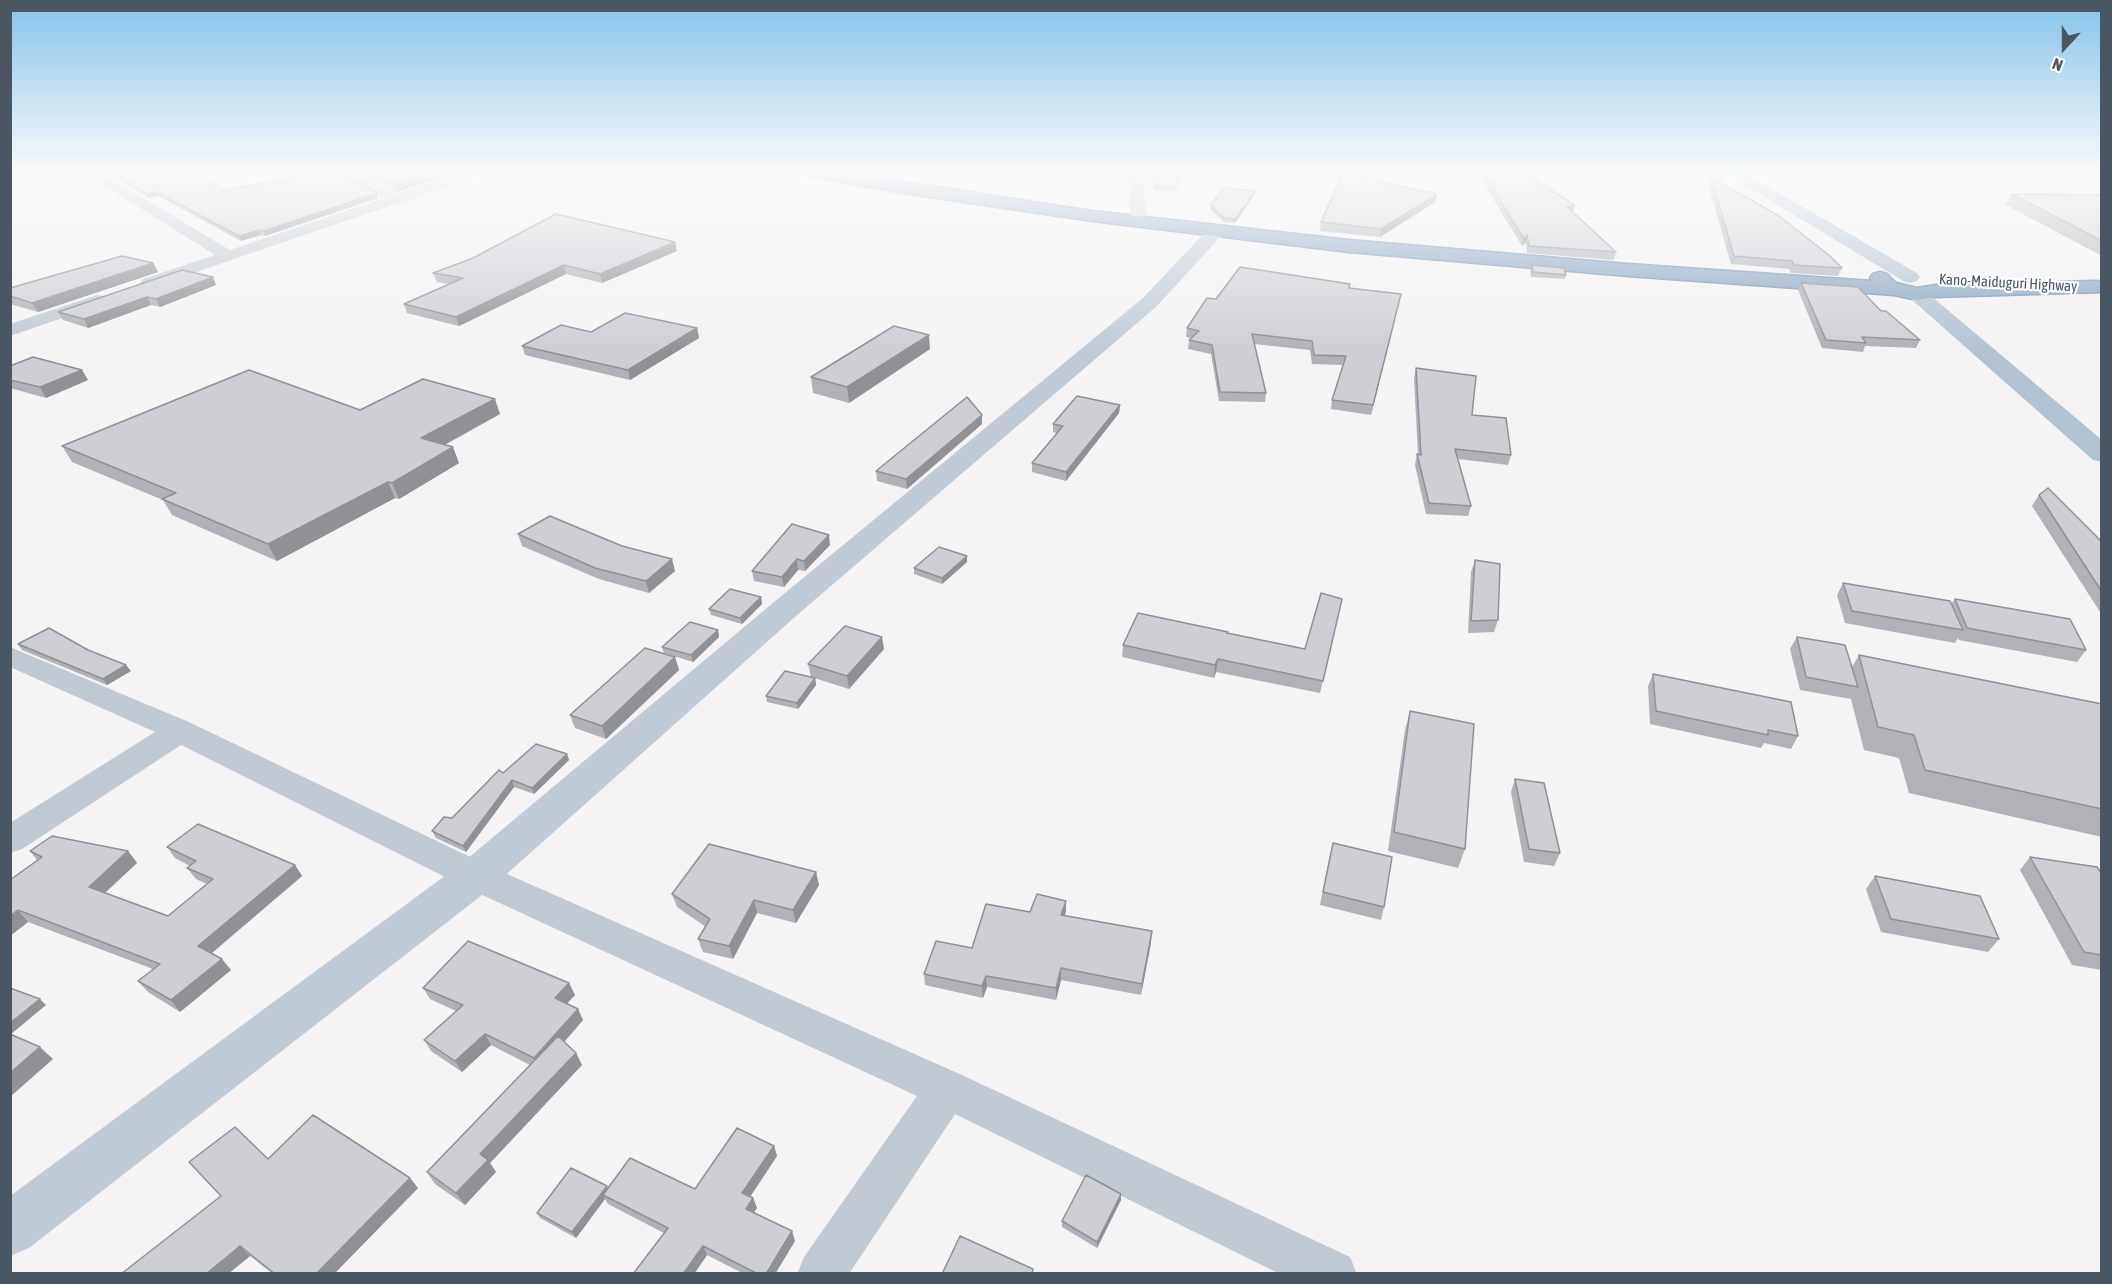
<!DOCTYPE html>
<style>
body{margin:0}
#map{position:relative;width:2112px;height:1284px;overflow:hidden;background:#f5f3f3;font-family:"Asap Condensed",sans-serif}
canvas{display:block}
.frame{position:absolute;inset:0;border:12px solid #4a5661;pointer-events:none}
.north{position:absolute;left:2034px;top:18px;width:60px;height:60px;-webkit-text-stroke:4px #fff;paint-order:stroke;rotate:201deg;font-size:16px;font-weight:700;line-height:24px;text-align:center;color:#4a5661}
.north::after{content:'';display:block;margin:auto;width:21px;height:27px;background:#4a5661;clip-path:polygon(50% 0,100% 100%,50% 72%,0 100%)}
</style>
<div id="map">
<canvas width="2112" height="1284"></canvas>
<div class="frame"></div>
<div class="north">N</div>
</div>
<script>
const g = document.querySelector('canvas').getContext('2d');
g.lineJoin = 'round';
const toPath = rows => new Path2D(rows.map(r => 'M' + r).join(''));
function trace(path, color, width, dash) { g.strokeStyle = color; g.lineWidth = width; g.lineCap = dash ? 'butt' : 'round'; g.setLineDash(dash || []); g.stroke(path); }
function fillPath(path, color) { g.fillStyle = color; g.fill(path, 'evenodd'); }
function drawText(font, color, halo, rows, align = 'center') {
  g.font = font + ' "Asap Condensed",sans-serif'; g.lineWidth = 4.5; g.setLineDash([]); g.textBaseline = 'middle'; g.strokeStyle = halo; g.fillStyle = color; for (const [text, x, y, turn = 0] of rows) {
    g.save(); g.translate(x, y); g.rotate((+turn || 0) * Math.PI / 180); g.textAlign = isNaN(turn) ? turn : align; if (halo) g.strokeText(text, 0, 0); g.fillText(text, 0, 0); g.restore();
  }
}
const street = toPath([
 [335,171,352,171,397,194,466,171,486,171,484,174,149,288,143,287,140,283,143,279,215,255,97,181,104,177,109,178,230,250,384,198,335,171],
 [1129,171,1143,171,1146,222,1138,227,1130,222,1129,171],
 [97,295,103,296,106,300,103,304,10,336,10,324,97,295],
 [10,647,191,723,489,866,962,1075,1350,1257,1357,1274,1280,1274,955,1114,849,1274,797,1274,804,1257,917,1096,463,886,181,745,22,849,10,853,10,823,155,732,10,667,10,647]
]);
const secondary = toPath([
 [1216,225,1222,227,1225,231,1222,235,1157,306,796,616,491,888,29,1248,10,1256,10,1196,461,864,774,602,1143,298,1210,227,1216,225]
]);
const primary = toPath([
 [1722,171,1741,171,1917,273,1920,277,1917,281,1910,283,1903,281,1722,171],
 [1917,288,1924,290,2102,440,2102,462,2093,460,1910,298,1907,294,1910,290,1917,288]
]);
const highway = toPath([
 [800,171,834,171,1092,211,1349,240,1628,264,1872,281,1870,278,1873,274,1880,272,1887,274,1896,283,1917,288,1935,285,2096,281,2102,282,2102,292,1935,297,1917,300,1894,295,1628,276,1349,252,1092,221,903,193,808,176,800,171]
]);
const wall = toPath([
 [106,171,198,171,224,191,377,193,378,198,265,236,261,235,241,241,158,196,149,198],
 [357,171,461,171,397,192],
 [1153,171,1185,171,1174,192,1154,190],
 [1476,171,1520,171,1573,212,1616,252,1614,260,1527,253,1526,242,1522,246],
 [1711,177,1842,268,1838,276,1791,273,1789,269,1731,264,1708,184],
 [1377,178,1376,181,1437,194,1435,202,1380,237,1320,231,1321,222],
 [2012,194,2102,196,2102,256,2006,205],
 [1254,195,1235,223,1224,222,1210,209,1211,205],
 [677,251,602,283,566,274,459,326,407,313,404,304,449,284,437,282,433,273],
 [153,263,158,272,38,312,10,304,10,288],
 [1532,265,1566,275,1565,279,1531,277,1530,270],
 [1801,283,1881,311,1920,340,1916,348,1865,346,1863,352,1822,348,1798,290],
 [216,285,160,307,151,305,88,328,63,320,58,312],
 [1350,288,1401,294,1371,415,1331,409,1332,400,1343,365,1312,364,1310,350,1254,344,1266,393,1265,402,1219,401,1211,354,1188,349,1189,340,1191,338,1186,337,1187,328,1216,299],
 [697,328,699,338,630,380,525,355,522,346,591,332],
 [930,349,849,403,813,393,811,377],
 [10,366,82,370,88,380,46,398,10,388],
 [1416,368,1472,415,1511,455,1508,465,1458,459,1471,506,1468,516,1426,514,1415,465,1417,454,1418,455,1414,378],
 [1120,405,1119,413,1066,481,1032,472,1032,463,1057,433,1053,432,1053,424],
 [360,410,500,414,445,445,459,463,399,499,395,498,277,561,172,515,163,500,72,462,62,446],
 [982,424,907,489,877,481,876,471],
 [2039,495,2102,542,2102,615,2032,506],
 [518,534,622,546,675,571,649,593,599,579,522,546],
 [830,545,805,571,798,570,784,587,754,581,752,571],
 [967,556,967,562,942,584,914,574,914,568],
 [1475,560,1498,620,1494,632,1468,633,1471,572],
 [1843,583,1951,604,1955,599,2086,650,2077,662,1959,640,1958,638,1955,643,1845,623,1837,595],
 [761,597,762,604,742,624,711,615,709,609],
 [1342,599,1320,693,1216,672,1214,678,1122,657,1123,645,1227,633,1305,649],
 [718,630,719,637,693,662,664,653,662,647],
 [1797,637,1852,667,1859,655,2102,704,2102,837,1909,793,1899,758,1864,750,1851,699,1800,690,1790,649],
 [18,644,131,671,107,685,22,650],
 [884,649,849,689,811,677,808,664],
 [675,657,679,670,606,739,575,728,570,715],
 [1653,674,1798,736,1791,749,1764,743,1761,748,1650,724,1648,686],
 [815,678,816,685,798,709,767,702,766,696],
 [1410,711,1465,849,1458,868,1388,851,1405,730],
 [567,754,569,760,534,794,514,787,466,852,436,838,432,831,452,818,503,773],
 [1515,779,1560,853,1554,866,1524,862,1511,792],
 [167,847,295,865,302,876,212,953,231,970,180,1012,148,992,138,981,153,969,28,922,10,936,10,880,37,860,30,851,128,851,137,863,105,893,168,916,207,884,196,879,187,868,190,866,175,858],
 [1330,855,1384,907,1381,920,1320,905],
 [2030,857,2102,874,2102,970,2072,965,2020,870],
 [816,872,819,885,796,923,757,913,733,959,703,952,698,939,706,927,677,907,672,894],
 [1875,876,1999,939,1988,952,1881,932,1866,889],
 [1030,912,1066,912,1064,915,1151,943,1141,995,1061,980,1056,1000,987,987,983,998,925,985,924,974,972,948],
 [569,983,575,995,567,1003,578,1009,583,1020,564,1042,576,1053,582,1065,490,1163,496,1172,465,1205,435,1184,427,1172,530,1065,491,1045,462,1072,431,1051,424,1040,456,1011,430,999,423,988],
 [774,1146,777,1156,750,1197,753,1198,757,1208,754,1213,795,1241,775,1274,744,1274,707,1255,694,1274,633,1274,664,1233,608,1204,605,1199,576,1238,540,1218,537,1213,608,1188,695,1189],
 [268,1159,410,1178,418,1188,334,1274,273,1274,250,1256,228,1274],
 [1121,1200,1097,1248,1062,1227,1062,1221]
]);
const shadedWall = toPath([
 [439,171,461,171,397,192,395,185],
 [1183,171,1185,171,1174,192,1174,188],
 [1255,191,1254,195,1235,223,1236,219],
 [156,192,158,196,149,198,147,194],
 [377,193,378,198,265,236,264,231],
 [1437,194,1435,202,1380,237,1381,229],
 [1575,205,1573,212,1564,213,1566,206],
 [260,230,261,235,241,241,239,236],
 [1527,235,1526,242,1522,246,1524,239],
 [675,242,677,251,602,283,600,274],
 [153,263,158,272,38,312,32,303],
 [564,265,566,274,459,326,456,317],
 [213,277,216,285,160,307,156,299],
 [1401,294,1399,303,1371,415,1373,405],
 [147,297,151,305,88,328,84,319],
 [697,328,699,338,630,380,628,370],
 [929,335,930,349,849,403,847,387],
 [82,370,88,380,46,398,40,387],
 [495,399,500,414,427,454,421,438],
 [1120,405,1119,413,1066,481,1066,472],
 [982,415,982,424,907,489,906,479],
 [453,447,459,463,399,499,392,483],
 [388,482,395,498,277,561,268,544],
 [829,535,830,545,805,571,804,561],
 [967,556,967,562,942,584,942,578],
 [672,559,675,571,649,593,646,581],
 [797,559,798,570,784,587,782,577],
 [761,597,762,604,742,624,740,618],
 [718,630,719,637,693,662,691,655],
 [882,637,884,649,849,689,847,676],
 [675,657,679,670,606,739,602,726],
 [1218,659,1216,672,1214,678,1215,665],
 [126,665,131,671,107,685,103,679],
 [815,678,816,685,798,709,797,703],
 [567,754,569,760,534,794,532,788],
 [512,780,514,787,466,852,463,846],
 [128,851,137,863,98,899,89,887],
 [295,865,302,876,207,957,198,946],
 [816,872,819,885,796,923,793,910],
 [754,900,757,913,733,959,729,946],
 [1066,901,1066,912,1061,926,1061,915],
 [18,910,28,922,10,936,10,916],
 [1152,931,1151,943,1141,995,1142,984],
 [222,959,231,970,180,1012,171,1000],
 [1061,968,1061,980,1056,1000,1056,988],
 [986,976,987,987,983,998,982,986],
 [569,983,575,995,561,1010,555,998],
 [40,999,46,1005,10,1035,10,1023],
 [578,1009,583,1020,540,1070,534,1058],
 [485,1034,491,1045,462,1072,455,1061],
 [40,1047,53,1059,10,1097,10,1073],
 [576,1053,582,1065,490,1163,496,1172,465,1205,456,1193,480,1154],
 [774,1146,777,1156,746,1203,742,1193],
 [410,1178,418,1188,334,1274,316,1274],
 [607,1186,610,1192,603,1195,605,1199,576,1238,572,1232],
 [1121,1194,1121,1200,1097,1248,1097,1242],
 [753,1198,757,1208,750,1218,746,1209],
 [792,1231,795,1241,775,1274,766,1274],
 [240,1246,250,1256,228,1274,206,1274],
 [703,1246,707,1255,694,1274,683,1274]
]);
const building = toPath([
 [110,171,198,171,224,191,316,171,337,171,377,193,264,231,260,230,239,236,156,192,147,194,110,171],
 [367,171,439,171,395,185,367,171],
 [1153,171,1183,171,1174,188,1154,186,1153,171],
 [1482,171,1520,171,1575,205,1566,206,1616,252,1529,246,1527,235,1524,239,1482,171],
 [1342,175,1377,178,1376,181,1437,194,1381,229,1321,222,1342,175],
 [1711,177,1779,216,1830,256,1842,268,1794,265,1792,261,1734,256,1711,177],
 [1224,188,1255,191,1236,219,1224,218,1211,205,1224,188],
 [2012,194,2099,195,2102,196,2102,241,2012,194],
 [556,214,675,242,600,274,564,265,456,317,404,304,463,278,433,273,473,258,556,214],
 [122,256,153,263,32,303,10,296,10,288,122,256],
 [1532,265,1564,268,1566,275,1533,272,1532,265],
 [1240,267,1350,284,1349,288,1401,294,1373,405,1332,400,1346,356,1314,355,1312,341,1252,334,1266,393,1220,392,1212,345,1189,340,1199,331,1187,328,1207,298,1216,299,1240,267],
 [182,270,213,277,156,299,147,297,84,319,58,312,182,270],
 [1801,283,1858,287,1881,311,1886,311,1920,340,1862,337,1866,343,1826,340,1801,283],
 [625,313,697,328,628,370,522,346,561,325,591,332,625,313],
 [894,326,929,335,847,387,811,377,894,326],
 [33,357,82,370,40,387,10,380,10,366,33,357],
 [1416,368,1476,376,1472,415,1506,418,1511,455,1455,449,1471,506,1429,503,1417,454,1421,455,1416,368],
 [249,370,360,410,423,379,495,399,421,438,453,447,392,483,388,482,268,544,162,499,176,493,62,446,249,370],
 [1077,396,1120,405,1066,472,1032,463,1063,426,1053,424,1077,396],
 [967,397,982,415,906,479,876,471,967,397],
 [2048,488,2102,542,2102,592,2039,495,2048,488],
 [550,516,622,546,672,559,646,581,595,568,518,534,550,516],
 [792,524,829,535,804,561,797,559,782,577,752,571,792,524],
 [939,547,967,556,942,578,914,568,939,547],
 [1475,560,1500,564,1498,620,1471,621,1475,560],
 [1843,583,1950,601,1963,630,1852,611,1843,583],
 [730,589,761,597,740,618,709,609,730,589],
 [1321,593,1342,599,1323,681,1218,659,1215,665,1123,645,1138,613,1228,632,1227,633,1305,649,1321,593],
 [1955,599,2070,619,2086,650,1967,628,1955,599],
 [690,622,718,630,691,655,662,647,690,622],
 [845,626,882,637,847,676,808,664,845,626],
 [49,628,88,650,126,665,103,679,18,644,49,628],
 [1797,637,1845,645,1858,687,1806,677,1797,637],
 [645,648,675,657,602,726,570,715,645,648],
 [1859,655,2102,704,2102,809,1925,770,1914,735,1878,727,1859,655],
 [785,671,815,678,797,703,766,696,785,671],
 [1653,674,1791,702,1798,736,1768,730,1768,735,1656,711,1653,674],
 [1410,711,1474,724,1465,849,1394,832,1410,711],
 [536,744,567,754,532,788,512,780,463,846,432,831,444,817,452,818,499,770,503,773,536,744],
 [1515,779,1544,783,1560,853,1529,849,1515,779],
 [198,824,295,865,198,946,222,959,171,1000,138,981,160,964,18,910,10,916,10,880,42,857,30,851,52,836,128,851,89,887,168,916,213,879,187,868,196,861,167,847,198,824],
 [1333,843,1392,857,1384,907,1323,892,1333,843],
 [709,844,816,872,793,910,754,900,729,946,698,939,710,919,672,894,709,844],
 [2030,857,2097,867,2102,874,2102,955,2084,952,2030,857],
 [1875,876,1980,896,1999,939,1891,919,1875,876],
 [1037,894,1066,901,1061,915,1152,931,1142,984,1061,968,1056,988,986,976,982,986,924,974,936,941,972,948,986,904,1030,912,1037,894],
 [468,941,569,983,555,998,578,1009,534,1058,485,1034,455,1061,424,1040,463,1005,423,988,468,941],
 [10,988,40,999,10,1023,10,988],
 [10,1034,40,1047,10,1073,10,1034],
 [558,1036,576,1053,480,1154,488,1160,456,1193,427,1172,558,1036],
 [313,1115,410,1178,316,1274,275,1274,240,1246,206,1274,121,1274,221,1196,189,1162,235,1127,268,1159,313,1115],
 [737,1128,774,1146,742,1193,753,1198,746,1209,792,1231,766,1274,758,1274,703,1246,683,1274,633,1274,668,1228,603,1195,630,1158,695,1189,737,1128],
 [571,1168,607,1186,572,1232,537,1213,571,1168],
 [1086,1175,1121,1194,1097,1242,1062,1221,1086,1175],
 [960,1236,1033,1269,1032,1274,942,1274,960,1236]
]);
const farStreetnames = [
 ["Kano-Maiduguri Highway",2008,283,3]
];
trace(highway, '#7690ad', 3);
fillPath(street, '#c1cad2');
fillPath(secondary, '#c1cbd6');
fillPath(primary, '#b3c2d1');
fillPath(highway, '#8ba5c1');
fillPath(wall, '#b0b2b7');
fillPath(shadedWall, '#909195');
fillPath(building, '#cdcfd5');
trace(building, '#909195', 1.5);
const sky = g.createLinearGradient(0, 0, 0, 351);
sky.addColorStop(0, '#85c3ea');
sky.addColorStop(0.49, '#fafafa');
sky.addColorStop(1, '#fafafa00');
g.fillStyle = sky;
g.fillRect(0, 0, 2112, 351);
drawText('15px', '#4a5661', '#fff', farStreetnames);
</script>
